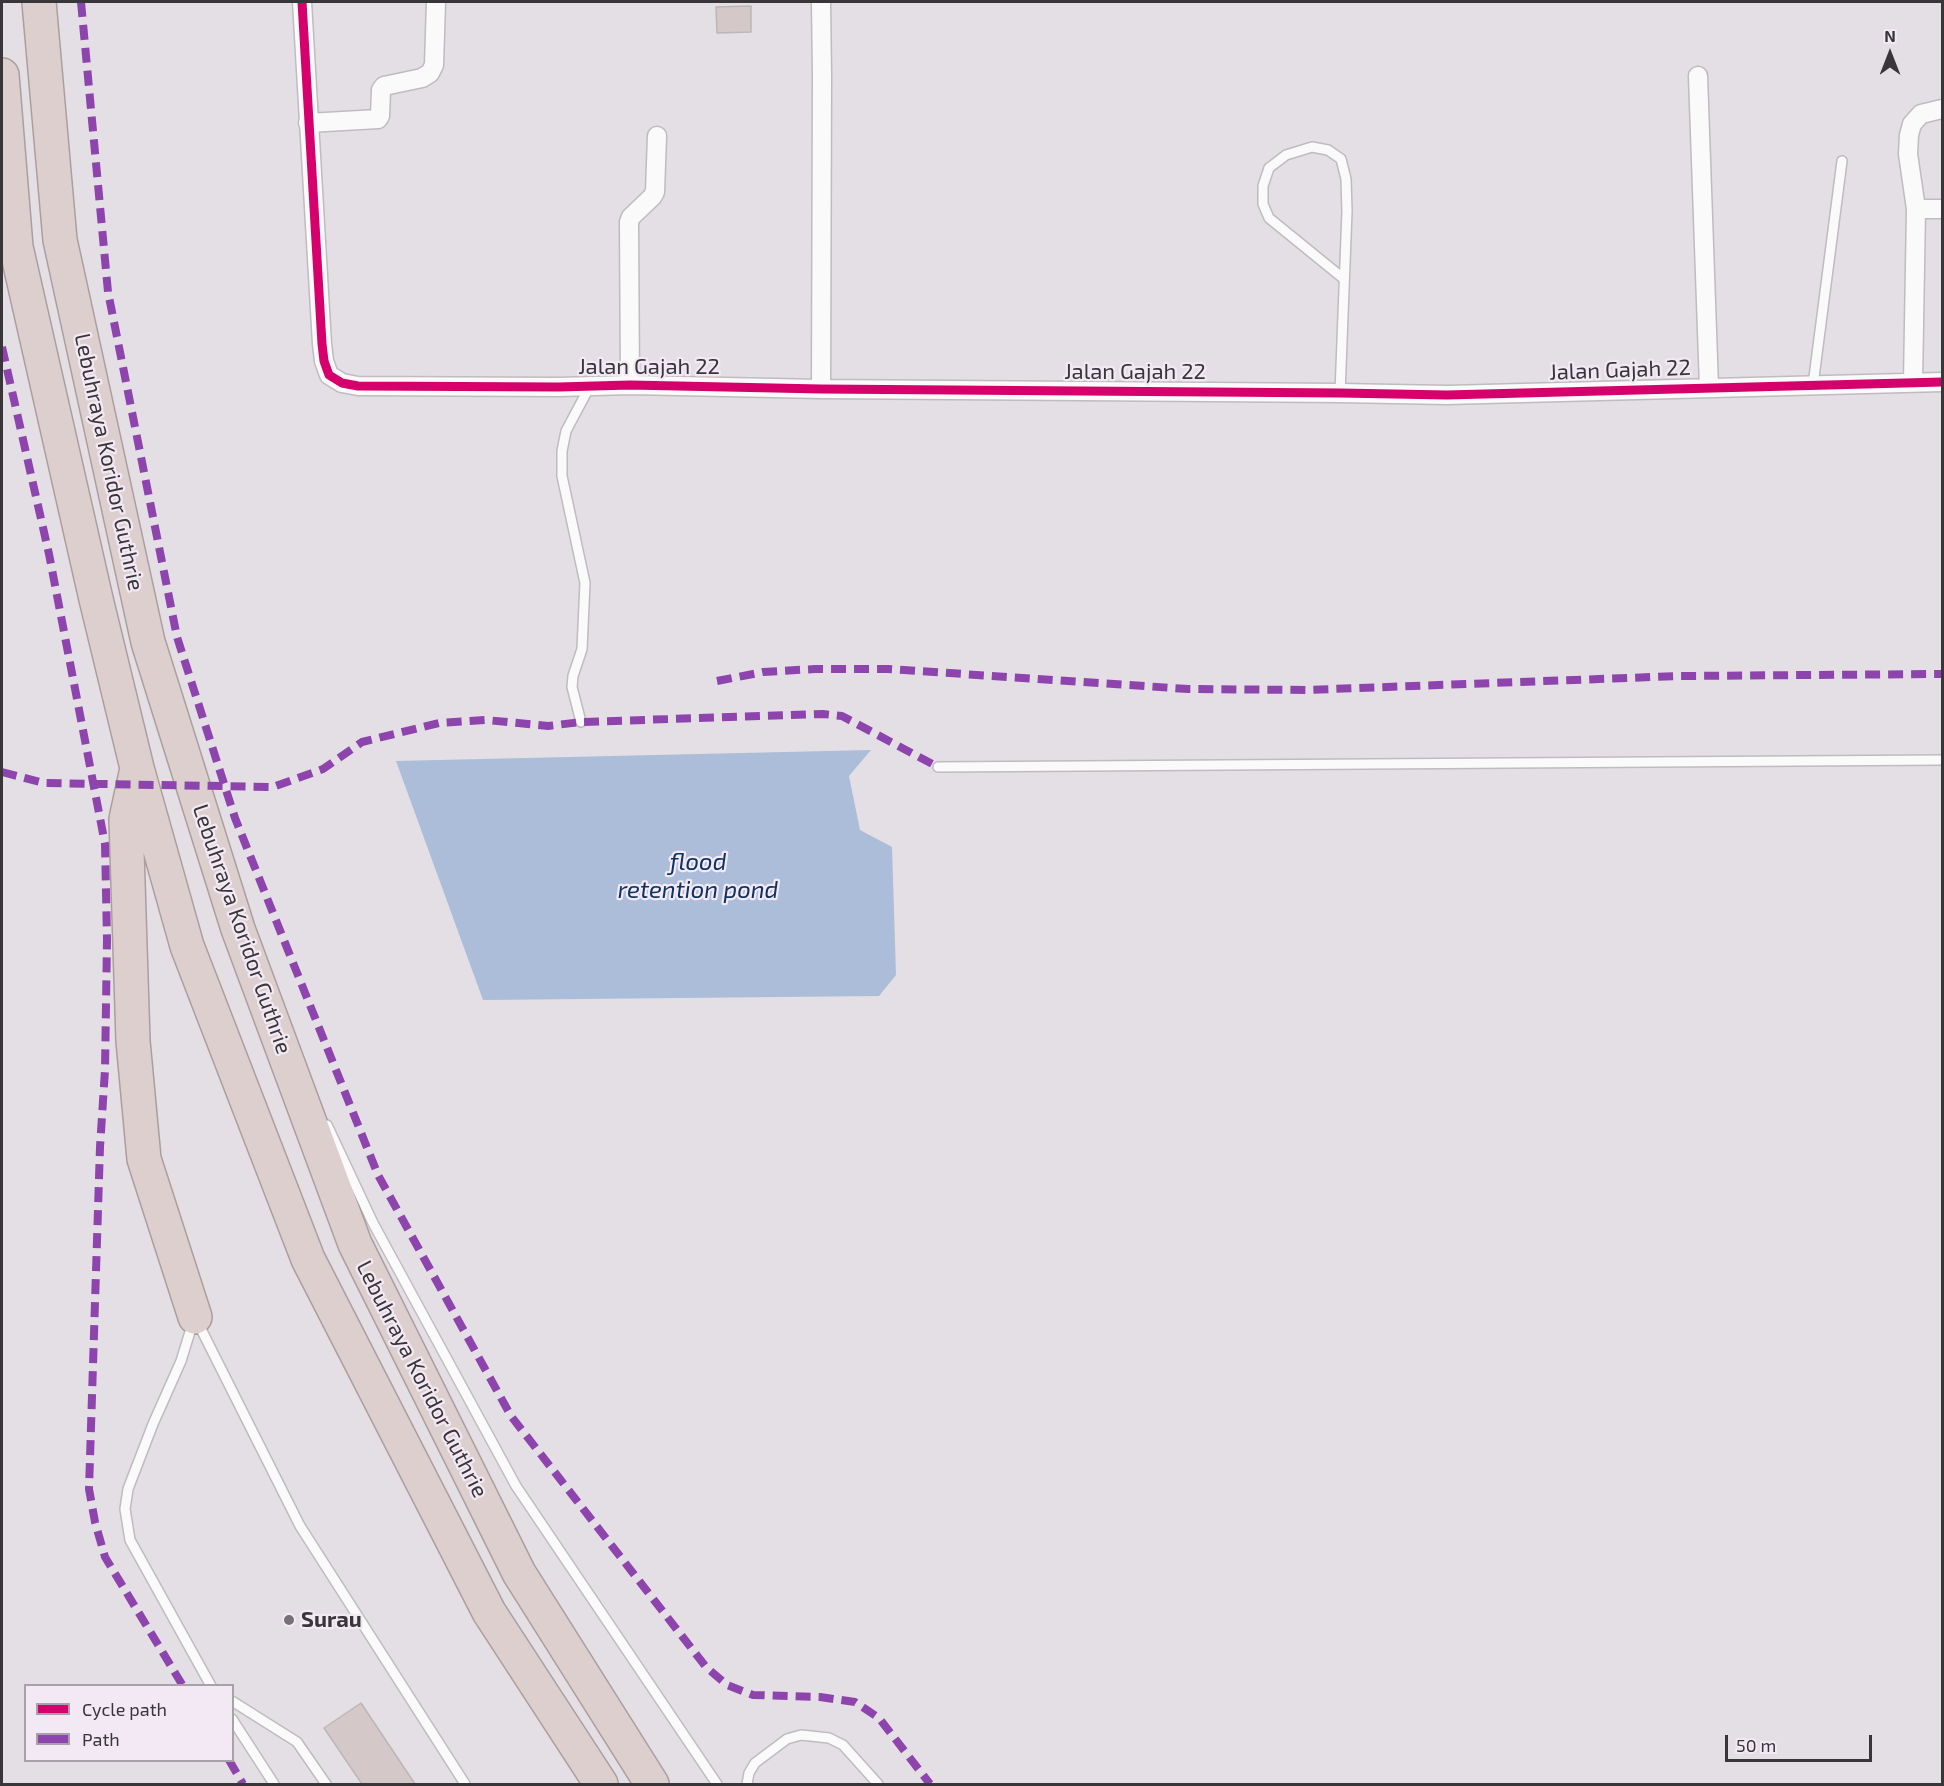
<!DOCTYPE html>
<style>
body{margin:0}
#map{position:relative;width:1944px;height:1786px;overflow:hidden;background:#e4dfe4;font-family:"Exo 2",sans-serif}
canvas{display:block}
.frame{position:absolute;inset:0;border:3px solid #39363a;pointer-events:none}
.legend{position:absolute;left:24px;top:1684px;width:210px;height:78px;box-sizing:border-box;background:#f2e9f4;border:2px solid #a8a1aa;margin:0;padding:8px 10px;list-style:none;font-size:18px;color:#39363a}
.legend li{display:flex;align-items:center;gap:12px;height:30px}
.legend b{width:30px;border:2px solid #a8a1aa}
.north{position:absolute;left:1860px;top:24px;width:60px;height:60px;-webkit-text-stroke:4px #f2e9f4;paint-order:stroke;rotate:0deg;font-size:16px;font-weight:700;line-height:24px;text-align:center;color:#39363a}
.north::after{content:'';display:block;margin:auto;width:21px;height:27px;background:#39363a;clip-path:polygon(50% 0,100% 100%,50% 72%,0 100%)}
.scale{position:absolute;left:1725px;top:1735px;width:147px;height:27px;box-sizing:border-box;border:3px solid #39363a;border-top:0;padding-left:8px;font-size:18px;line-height:21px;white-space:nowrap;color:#39363a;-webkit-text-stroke:4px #f2e9f4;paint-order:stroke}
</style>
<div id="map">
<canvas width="1944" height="1786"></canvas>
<div class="frame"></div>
<ul class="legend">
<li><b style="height:8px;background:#d6006c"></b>Cycle path</li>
<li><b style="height:8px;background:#8e44ad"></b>Path</li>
</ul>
<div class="north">N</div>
<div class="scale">50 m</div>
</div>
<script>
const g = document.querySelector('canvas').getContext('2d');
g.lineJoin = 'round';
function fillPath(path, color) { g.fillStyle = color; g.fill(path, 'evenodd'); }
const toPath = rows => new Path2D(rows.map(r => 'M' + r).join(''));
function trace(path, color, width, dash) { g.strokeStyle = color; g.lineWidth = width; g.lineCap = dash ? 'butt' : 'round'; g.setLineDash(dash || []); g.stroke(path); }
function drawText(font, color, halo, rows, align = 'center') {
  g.font = font + ' "Exo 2",sans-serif'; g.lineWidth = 4.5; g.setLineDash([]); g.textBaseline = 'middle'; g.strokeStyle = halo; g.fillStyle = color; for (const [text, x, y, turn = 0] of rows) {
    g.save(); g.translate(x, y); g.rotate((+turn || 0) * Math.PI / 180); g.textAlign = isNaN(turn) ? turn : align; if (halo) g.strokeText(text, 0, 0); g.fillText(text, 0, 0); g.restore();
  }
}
const water = toPath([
 [871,750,849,776,860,830,892,847,896,975,879,996,483,1000,396,761]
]);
const building = toPath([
 [751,6,751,32,717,33,716,7,751,6],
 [361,1703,415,1784,362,1784,324,1728,361,1703]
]);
const service = toPath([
 [1813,385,1842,161],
 [1340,393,1347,211,1346,179,1341,159,1328,150,1312,147,1286,155,1269,168,1263,186,1263,204,1269,218,1344,279],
 [581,722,572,687,573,676,582,649,585,583,562,476,562,451,566,431,590,386],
 [938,767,1942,760],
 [327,1125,373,1223,516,1486,717,1784],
 [193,1322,181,1361,153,1424,128,1489,125,1509,130,1540,211,1686],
 [198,1323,300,1526,465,1784],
 [232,1701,297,1742,326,1784],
 [232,1719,274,1784],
 [747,1784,749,1773,755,1763,787,1739,801,1735,829,1738,843,1745,878,1784]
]);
const minor = toPath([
 [302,2,322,344,324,361,329,375,342,383,358,386,559,387,630,385,821,389,1340,393,1447,395,1942,382],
 [821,2,822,75,821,389],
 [1698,76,1709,387],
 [308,123,378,119,380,116,381,90,384,86,422,78,430,73,434,65,436,2],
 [1916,209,1942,209],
 [1913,382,1916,209,1908,154,1909,135,1912,124,1921,114,1942,109],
 [630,385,629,222,631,217,652,197,655,192,657,136]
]);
const motorway = toPath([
 [39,2,60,240,148,642,238,929,355,1244,519,1573,652,1784],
 [2,75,16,247,96,599,137,768,187,946,308,1259,489,1612,601,1784],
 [136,773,126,819,133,1041,144,1159,195,1317]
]);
const quiet = toPath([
 [81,2,108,292,177,637,235,818,378,1175,511,1416,706,1667,727,1685,753,1695,820,1697,855,1702,879,1718,930,1784],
 [2,347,49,554,105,844,107,940,105,1070,100,1147,89,1489,95,1522,105,1557,183,1686],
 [717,681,763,672,815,669,888,669,1188,689,1306,690,1680,676,1942,674],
 [2,772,44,783,273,787,323,769,362,742,439,723,486,720,548,726,581,722,823,714,842,716,938,767],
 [229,1760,243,1784]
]);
const cycleway = toPath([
 [302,2,322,344,324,361,329,375,342,383,358,386,559,387,630,385,821,389,1340,393,1447,395,1942,382]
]);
const markers = [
 [289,1620,6,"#757176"]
];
const streetNames = [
 ["Jalan Gajah 22",649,367],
 ["Jalan Gajah 22",1620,370,-2],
 ["Jalan Gajah 22",1135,372],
 ["Lebuhraya Koridor Guthrie",109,462,78],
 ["Lebuhraya Koridor Guthrie",242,929,71],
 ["Lebuhraya Koridor Guthrie",422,1379,63]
];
const poiNames = [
 ["Surau",301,1620]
];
const waterNames = [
 ["flood",698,862],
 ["retention pond",698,890]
];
fillPath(water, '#abbdd9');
fillPath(building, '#d5c8c8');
trace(building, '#bbb6b8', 1.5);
trace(service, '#bfbbbf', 12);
trace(minor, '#bfbbbf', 21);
trace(motorway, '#ac9e9e', 36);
trace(service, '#fbfafb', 9);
trace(minor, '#fbfafb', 18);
trace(motorway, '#dccfce', 33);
trace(quiet, '#8e44ad', 8, [15, 8]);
trace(cycleway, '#d6006c', 9);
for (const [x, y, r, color] of markers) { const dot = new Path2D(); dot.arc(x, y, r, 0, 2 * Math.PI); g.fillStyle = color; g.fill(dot); trace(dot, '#f2e9f4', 2); }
drawText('22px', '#39363a', '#f2e9f4', streetNames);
drawText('bold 22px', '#39363a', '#f2e9f4', poiNames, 'left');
drawText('italic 24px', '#0d3361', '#f2e9f4', waterNames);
</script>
